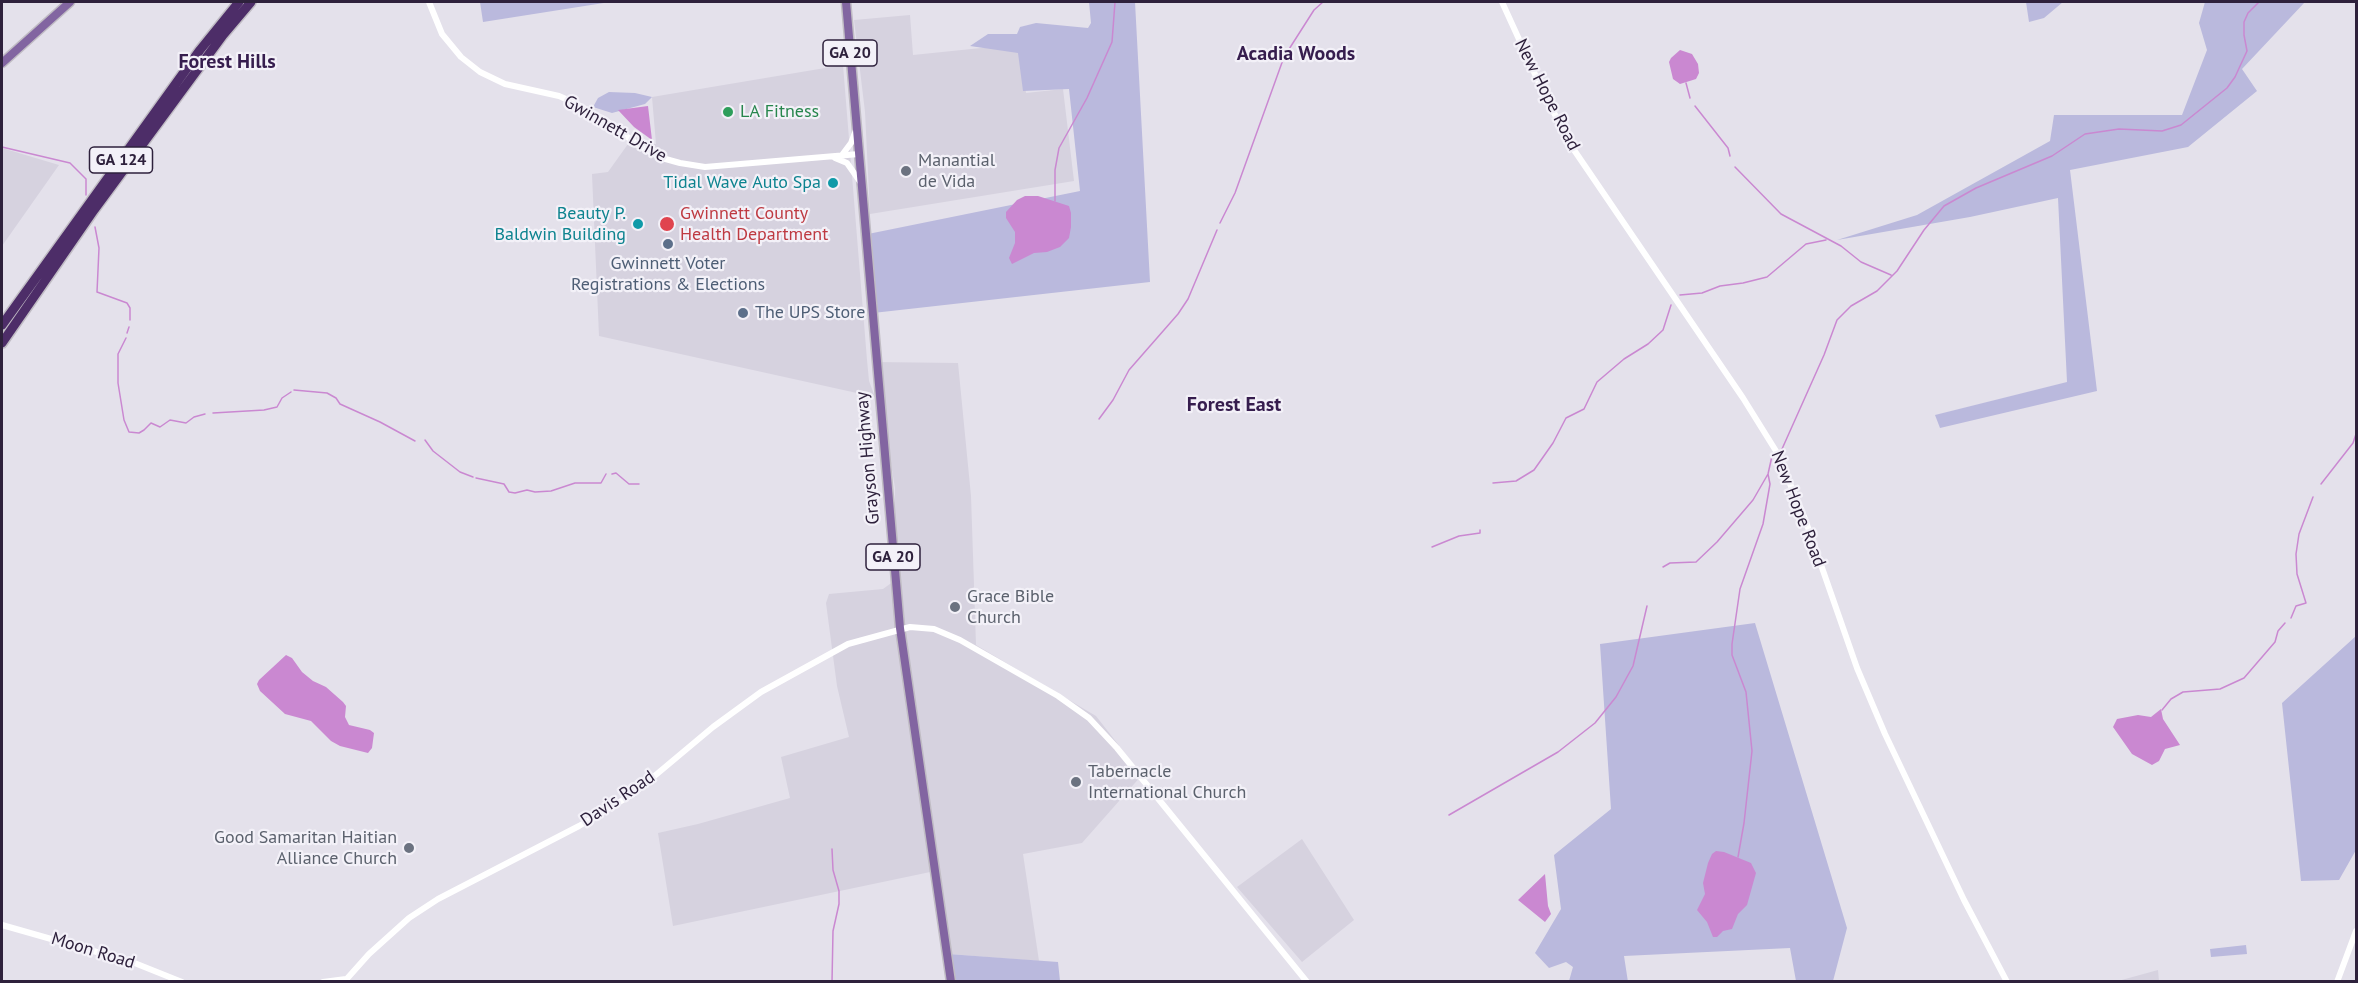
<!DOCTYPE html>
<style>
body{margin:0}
#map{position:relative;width:2358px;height:983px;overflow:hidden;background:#e4e1eb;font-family:"PT Sans",sans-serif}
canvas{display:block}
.frame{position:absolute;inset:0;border:3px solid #2e213c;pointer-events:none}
</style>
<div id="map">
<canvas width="2358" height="983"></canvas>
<div class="frame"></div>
</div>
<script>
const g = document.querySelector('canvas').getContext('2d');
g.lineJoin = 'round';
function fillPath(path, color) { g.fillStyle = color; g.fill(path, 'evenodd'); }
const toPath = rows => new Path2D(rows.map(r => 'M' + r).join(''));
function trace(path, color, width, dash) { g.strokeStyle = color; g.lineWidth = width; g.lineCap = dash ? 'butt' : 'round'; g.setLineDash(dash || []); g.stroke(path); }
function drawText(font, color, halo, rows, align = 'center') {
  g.font = font + ' "PT Sans",sans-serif'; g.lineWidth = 4.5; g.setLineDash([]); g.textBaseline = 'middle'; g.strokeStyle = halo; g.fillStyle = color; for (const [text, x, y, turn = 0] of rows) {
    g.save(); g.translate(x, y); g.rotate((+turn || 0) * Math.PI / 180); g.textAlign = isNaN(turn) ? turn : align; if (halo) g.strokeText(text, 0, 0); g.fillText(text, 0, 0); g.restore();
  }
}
const built = toPath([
 [910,15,913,55,1020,44,1026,93,1063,89,1074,181,870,214,865,112,854,20],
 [843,65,867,360,869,381,875,397,599,336,592,174,608,172,628,144,656,144,652,97],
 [2,148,59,165,2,246],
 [874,362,958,363,971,496,976,645,1096,716,1142,775,1082,843,1023,854,1039,961,948,954,935,871,673,926,658,833,698,824,790,798,781,757,849,737,837,686,826,603,829,594,883,589,894,581,895,488],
 [1302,839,1354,920,1302,962,1237,887],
 [2158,970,2159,981,2118,981]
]);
const green = toPath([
 [480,2,610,2,483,22],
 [1089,2,1135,2,1150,282,873,313,868,234,1080,191,1069,89,1023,91,1018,53,970,46,988,34,1017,34,1020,27,1036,23,1088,28,1091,23],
 [2026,2,2063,2,2044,18,2029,22],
 [2205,2,2305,2,2242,69,2257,91,2188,147,2070,170,2097,391,1940,428,1935,415,2067,382,2058,198,1970,217,1837,240,1917,215,2050,141,2054,115,2182,115,2207,50,2199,23],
 [609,92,635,93,652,97,645,104,612,113,593,107,598,98],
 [1755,623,1847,928,1833,981,1796,981,1790,948,1624,956,1628,982,1569,981,1573,967,1566,962,1549,968,1535,953,1561,909,1554,855,1611,809,1600,644],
 [2356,636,2356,850,2339,880,2301,881,2282,703],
 [2246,945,2247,954,2211,957,2210,949],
 [948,954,1058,962,1060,981,953,981]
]);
const water = toPath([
 [1680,50,1692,54,1698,64,1699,73,1696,79,1680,84,1673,79,1669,62,1671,58],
 [648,106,652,140,634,127,618,110],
 [1025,196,1038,196,1069,206,1071,213,1071,227,1069,238,1060,247,1047,252,1034,253,1012,264,1009,258,1015,243,1015,232,1006,218,1006,212,1017,200],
 [286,655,292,658,302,672,313,681,326,687,343,702,346,706,345,717,349,725,370,730,374,733,372,748,368,753,340,746,331,741,311,721,285,714,260,691,257,684,259,680],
 [2161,709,2163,719,2180,745,2165,749,2159,761,2152,765,2132,754,2113,727,2117,719,2138,715,2151,717],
 [1716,851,1724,852,1751,863,1756,873,1747,905,1738,914,1732,929,1723,931,1717,937,1713,937,1707,922,1697,910,1705,894,1703,883,1708,863,1712,854],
 [1545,874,1548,906,1551,914,1545,922,1518,900]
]);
const stream = toPath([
 [488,2,502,2],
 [1686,83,1690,98],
 [1695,106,1728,148,1730,156],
 [2,147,70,163,86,179,86,195],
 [1735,167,1781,214,1841,246,1861,262,1891,275],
 [1055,201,1055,170,1059,148,1087,98,1112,42,1115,2],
 [1220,223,1235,193,1284,57,1314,10,1323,2],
 [95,227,99,248,97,292,127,303,130,308,130,320],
 [1680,295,1702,293,1720,286,1743,283,1767,277,1806,244,1826,240],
 [127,333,129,327],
 [126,338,118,354,118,383,124,420,129,432,139,433,144,430,151,423,160,427,170,420,186,423,194,417,205,414],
 [294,390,327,393,336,398,340,404,380,422,415,441],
 [213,413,264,410,277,407,282,398,291,392],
 [1099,419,1113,400,1129,370,1178,314,1188,299,1217,230],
 [425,440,433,451,460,472,473,477],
 [1782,449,1824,355,1837,320,1851,306,1877,291,1897,271,1924,230,1944,206,1976,188,2052,156,2085,134,2119,129,2162,131,2181,125,2227,88,2235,77,2247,51,2244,35,2244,22,2248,13,2259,2],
 [612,474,616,473,629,484,639,484],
 [476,478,504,484,509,492,515,493,527,490,535,492,551,491,575,483,601,483,606,474],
 [1493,483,1516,481,1534,470,1553,443,1566,418,1584,409,1597,382,1624,359,1648,344,1663,330,1671,305],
 [2321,484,2353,443,2356,434],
 [1432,547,1459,536,1480,533,1480,530],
 [1663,567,1670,563,1696,562,1717,542,1753,500,1768,474,1772,456],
 [2291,618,2296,606,2306,603,2297,574,2296,554,2299,534,2313,497],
 [2162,710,2171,699,2183,692,2220,689,2244,678,2275,642,2278,631,2285,623],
 [1449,815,1558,752,1595,723,1616,697,1633,666,1647,606],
 [832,849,833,870,839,891,839,904,833,931,832,982],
 [1738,857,1744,823,1752,751,1746,692,1732,655,1732,644,1740,589,1763,524,1770,484,1768,474]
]);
const minor = toPath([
 [429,2,442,34,461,57,480,72,505,84,559,96,575,103,605,120,642,148,662,158,680,163,705,167,859,154],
 [1502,2,1544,94,1572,147,1743,398,1776,451,1805,519,1857,668,1885,734,1964,900,2007,982],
 [842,155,851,143,856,130],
 [835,158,847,163,861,183],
 [2,925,132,962,182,982],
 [323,982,346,979],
 [344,982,369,954,409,918,438,899,579,826,633,794,713,727,761,692,848,644,910,627,934,629,960,640,1058,696,1089,718,1117,748,1307,982],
 [2337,982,2356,931]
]);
const major = toPath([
 [846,2,900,628,951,982],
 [2,63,70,2]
]);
const highway = toPath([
 [2,325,200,50,239,2],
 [2,343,94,210,223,35,251,2]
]);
const markers = [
 [728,112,6,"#2e9e5b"],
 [906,171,6,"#6b7280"],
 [833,183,6,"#0f9aa8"],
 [638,224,6,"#0f9aa8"],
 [667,224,8,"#e0444e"],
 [668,244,6,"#5c6f8a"],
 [743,313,6,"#5c6f8a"],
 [955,607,6,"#6b7280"],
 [1076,782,6,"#6b7280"],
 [409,848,6,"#6b7280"]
];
const shields = [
 [850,53,54],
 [121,160,63],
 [893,557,54]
];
const shieldNames = [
 ["GA 20",850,53],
 ["GA 124",121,160],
 ["GA 20",893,557]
];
const streetNames = [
 ["New Hope Road",1547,95,63],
 ["Gwinnett Drive",615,129,30],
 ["Grayson Highway",868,458,-95],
 ["New Hope Road",1798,509,69],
 ["Davis Road",618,799,-34],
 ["Moon Road",93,951,17]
];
const leisureNames = [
 ["LA Fitness",740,112]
];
const worshipNames = [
 ["Manantial",918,161],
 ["de Vida",918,182],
 ["Grace Bible",967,597],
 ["Church",967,618],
 ["Tabernacle",1088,772],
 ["International Church",1088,793],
 ["Good Samaritan Haitian",397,838,"right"],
 ["Alliance Church",397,859,"right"]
];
const cultureNames = [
 ["Tidal Wave Auto Spa",821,183],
 ["Beauty P.",626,214],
 ["Baldwin Building",626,235]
];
const healthNames = [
 ["Gwinnett County",680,214],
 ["Health Department",680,235]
];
const serviceNames = [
 ["Gwinnett Voter",668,264],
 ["Registrations & Elections",668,285],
 ["The UPS Store",755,313,"left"]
];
const neighbourhoodNames = [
 ["Acadia Woods",1296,54],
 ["Forest Hills",227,62],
 ["Forest East",1234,405]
];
fillPath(built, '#d6d2df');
fillPath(green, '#bab9dd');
fillPath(water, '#ca88d1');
trace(stream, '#ca88d1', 1.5);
trace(major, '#c0bcc4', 11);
trace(highway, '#c0bcc4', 12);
trace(minor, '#fff', 6);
trace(major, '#8265a1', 8);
trace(highway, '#4d2d68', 9);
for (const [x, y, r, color] of markers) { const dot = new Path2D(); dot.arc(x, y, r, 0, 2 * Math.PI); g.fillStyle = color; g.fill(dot); trace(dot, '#f3f1f8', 2); }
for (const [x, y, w] of shields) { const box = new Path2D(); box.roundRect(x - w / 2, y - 13, w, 26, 4.5); g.fillStyle = '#f3f1f8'; g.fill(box); trace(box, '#2e213c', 1.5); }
drawText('bold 16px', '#2e213c', null, shieldNames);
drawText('18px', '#2e213c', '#f3f1f8', streetNames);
drawText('18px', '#27864d', '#f3f1f8', leisureNames, 'left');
drawText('18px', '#5b616d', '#f3f1f8', worshipNames, 'left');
drawText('18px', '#0d838f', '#f3f1f8', cultureNames, 'right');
drawText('18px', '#be3a42', '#f3f1f8', healthNames, 'left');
drawText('18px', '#4e5e75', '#f3f1f8', serviceNames);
drawText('bold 20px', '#361d4e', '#f3f1f8', neighbourhoodNames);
</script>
